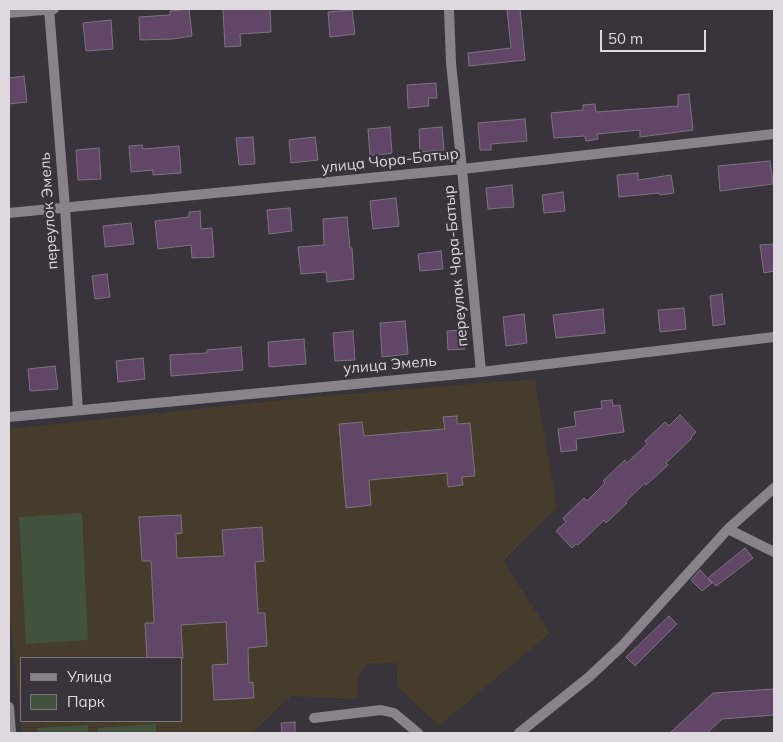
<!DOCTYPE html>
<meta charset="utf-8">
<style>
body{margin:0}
#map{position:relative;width:783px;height:742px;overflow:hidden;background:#39333b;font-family:Mulish,sans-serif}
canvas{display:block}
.frame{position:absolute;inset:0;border:10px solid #ded9df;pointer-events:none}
.legend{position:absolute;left:20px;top:657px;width:162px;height:65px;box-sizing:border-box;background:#39333b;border:1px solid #7b757d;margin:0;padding:6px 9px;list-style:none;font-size:15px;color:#ded9df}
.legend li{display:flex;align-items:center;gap:10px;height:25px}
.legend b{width:25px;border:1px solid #7b757d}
.scale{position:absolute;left:600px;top:30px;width:106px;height:22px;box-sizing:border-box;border:2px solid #ded9df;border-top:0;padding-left:6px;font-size:15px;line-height:18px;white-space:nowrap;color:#ded9df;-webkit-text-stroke:4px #39333b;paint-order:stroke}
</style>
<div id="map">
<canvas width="783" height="742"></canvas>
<div class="frame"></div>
<ul class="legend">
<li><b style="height:6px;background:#89828b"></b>Улица</li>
<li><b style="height:14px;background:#42523c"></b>Парк</li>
</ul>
<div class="scale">50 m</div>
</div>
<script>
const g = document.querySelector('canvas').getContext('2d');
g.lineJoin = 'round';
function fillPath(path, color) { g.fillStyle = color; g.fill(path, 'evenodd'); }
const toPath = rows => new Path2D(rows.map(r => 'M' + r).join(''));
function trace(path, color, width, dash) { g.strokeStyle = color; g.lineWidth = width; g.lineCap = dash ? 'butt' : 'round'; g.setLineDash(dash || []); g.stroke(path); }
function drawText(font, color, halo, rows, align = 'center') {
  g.font = font + ' Mulish,sans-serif'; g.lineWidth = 4.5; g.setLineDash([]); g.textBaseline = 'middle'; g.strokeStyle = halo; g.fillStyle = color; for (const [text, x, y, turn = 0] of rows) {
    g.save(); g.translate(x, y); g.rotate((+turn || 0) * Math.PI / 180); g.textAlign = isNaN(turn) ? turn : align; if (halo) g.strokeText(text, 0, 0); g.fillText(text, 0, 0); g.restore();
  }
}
const education = toPath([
 [535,379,557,508,503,561,550,633,439,726,398,687,396,663,367,664,358,677,357,699,291,696,252,733,22,733,9,607,9,429,310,397],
 [21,658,181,658,181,721,21,721]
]);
const green = toPath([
 [82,513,88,640,26,644,19,517],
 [156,724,156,733,98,733,98,728],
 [88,725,88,733,38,733,37,728]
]);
const building = toPath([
 [189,9,192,36,173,39,140,40,139,17,170,15,170,11,189,9],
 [223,9,270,9,271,32,240,34,241,46,225,47,223,9],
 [507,9,520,9,525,60,469,66,468,53,511,48,507,9],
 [352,10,355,34,330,37,328,12,352,10],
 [111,20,113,49,86,51,83,23,111,20],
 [24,76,27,102,9,104,9,78,24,76],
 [436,83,437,98,428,98,429,106,408,108,407,85,436,83],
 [689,94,693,130,640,137,640,130,597,134,598,139,586,141,585,136,554,138,551,113,583,110,583,105,595,104,596,112,678,106,678,95,689,94],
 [525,119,527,141,491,144,491,150,480,150,478,123,525,119],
 [390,127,392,153,370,156,368,129,390,127],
 [442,127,444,150,420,152,419,129,442,127],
 [253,137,255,164,239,165,236,138,253,137],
 [315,137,318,160,291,163,289,140,315,137],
 [142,145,143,149,179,146,181,173,153,175,153,170,131,172,129,146,142,145],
 [99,148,101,179,78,180,76,150,99,148],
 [770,161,773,184,720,191,718,166,770,161],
 [638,173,638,180,671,175,674,193,660,195,659,193,619,197,617,175,638,173],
 [512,185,514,207,488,209,486,188,512,185],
 [563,192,565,211,544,213,542,195,563,192],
 [396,198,399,226,373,229,370,201,396,198],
 [290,208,292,231,269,234,267,210,290,208],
 [200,211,201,229,212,228,214,257,192,258,191,245,158,249,155,221,189,217,189,212,200,211],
 [347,217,350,248,352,248,354,279,327,282,326,272,301,274,298,247,324,245,323,219,347,217],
 [131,223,134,244,105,247,103,226,131,223],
 [774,244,774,271,764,273,760,245,774,244],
 [441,251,443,269,420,271,418,254,441,251],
 [107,274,110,297,95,299,92,276,107,274],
 [722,294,725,324,713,326,710,296,722,294],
 [684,308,686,329,660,332,658,310,684,308],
 [603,309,605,333,556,338,553,315,603,309],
 [524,314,527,343,506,346,503,317,524,314],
 [405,321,408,354,382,357,380,323,405,321],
 [464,330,465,349,448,350,447,331,464,330],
 [353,331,355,360,335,361,333,333,353,331],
 [304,339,306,364,269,367,268,342,304,339],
 [241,347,243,370,171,376,170,355,207,353,207,350,241,347],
 [143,358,145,379,118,382,116,361,143,358],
 [55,366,58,389,30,391,28,369,55,366],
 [612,400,613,406,620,405,624,432,576,439,577,450,561,452,558,429,576,426,574,412,602,408,601,401,612,400],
 [680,415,696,432,691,437,692,438,666,463,668,465,646,485,645,483,625,502,627,503,606,523,604,520,578,545,576,544,572,548,556,531,566,522,563,518,584,498,587,501,605,483,603,481,625,460,627,463,647,444,645,441,665,422,669,426,680,415],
 [457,416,457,424,470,423,475,476,462,477,463,485,448,487,447,473,369,480,371,505,346,508,339,424,362,422,364,436,445,429,443,417,457,416],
 [181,515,182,533,176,534,177,558,224,556,222,530,262,527,264,561,255,562,258,613,265,613,267,646,248,648,249,683,253,682,254,698,214,700,212,665,228,664,226,622,181,625,183,658,147,658,145,623,154,623,151,561,142,561,139,517,181,515],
 [745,548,753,558,716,586,708,578,745,548],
 [700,570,712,583,702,591,691,580,700,570],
 [669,616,677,624,635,666,626,657,669,616],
 [774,689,774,715,722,719,707,733,670,733,713,693,774,689],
 [295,722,295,733,282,733,281,723,295,722]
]);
const minor = toPath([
 [49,9,65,208,78,410],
 [449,9,451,63,462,169,481,372],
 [9,13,54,9],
 [9,213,462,169,774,134],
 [9,417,481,372,774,337],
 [728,529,774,552],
 [9,707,11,733],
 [314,718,381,710,394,713,418,733],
 [519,733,589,677,621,647,728,529,774,488]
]);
const streetNames = [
 ["улица Чора-Батыр",390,161,-6],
 ["переулок Эмель",49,211,-94],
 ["переулок Чора-Батыр",456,266,-95],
 ["улица Эмель",390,365,-5]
];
fillPath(education, '#453c2b');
fillPath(green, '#42523c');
fillPath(building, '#614668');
trace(building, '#7b747d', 1);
trace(minor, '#89828b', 10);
drawText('15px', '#ded9df', '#39333b', streetNames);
</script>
